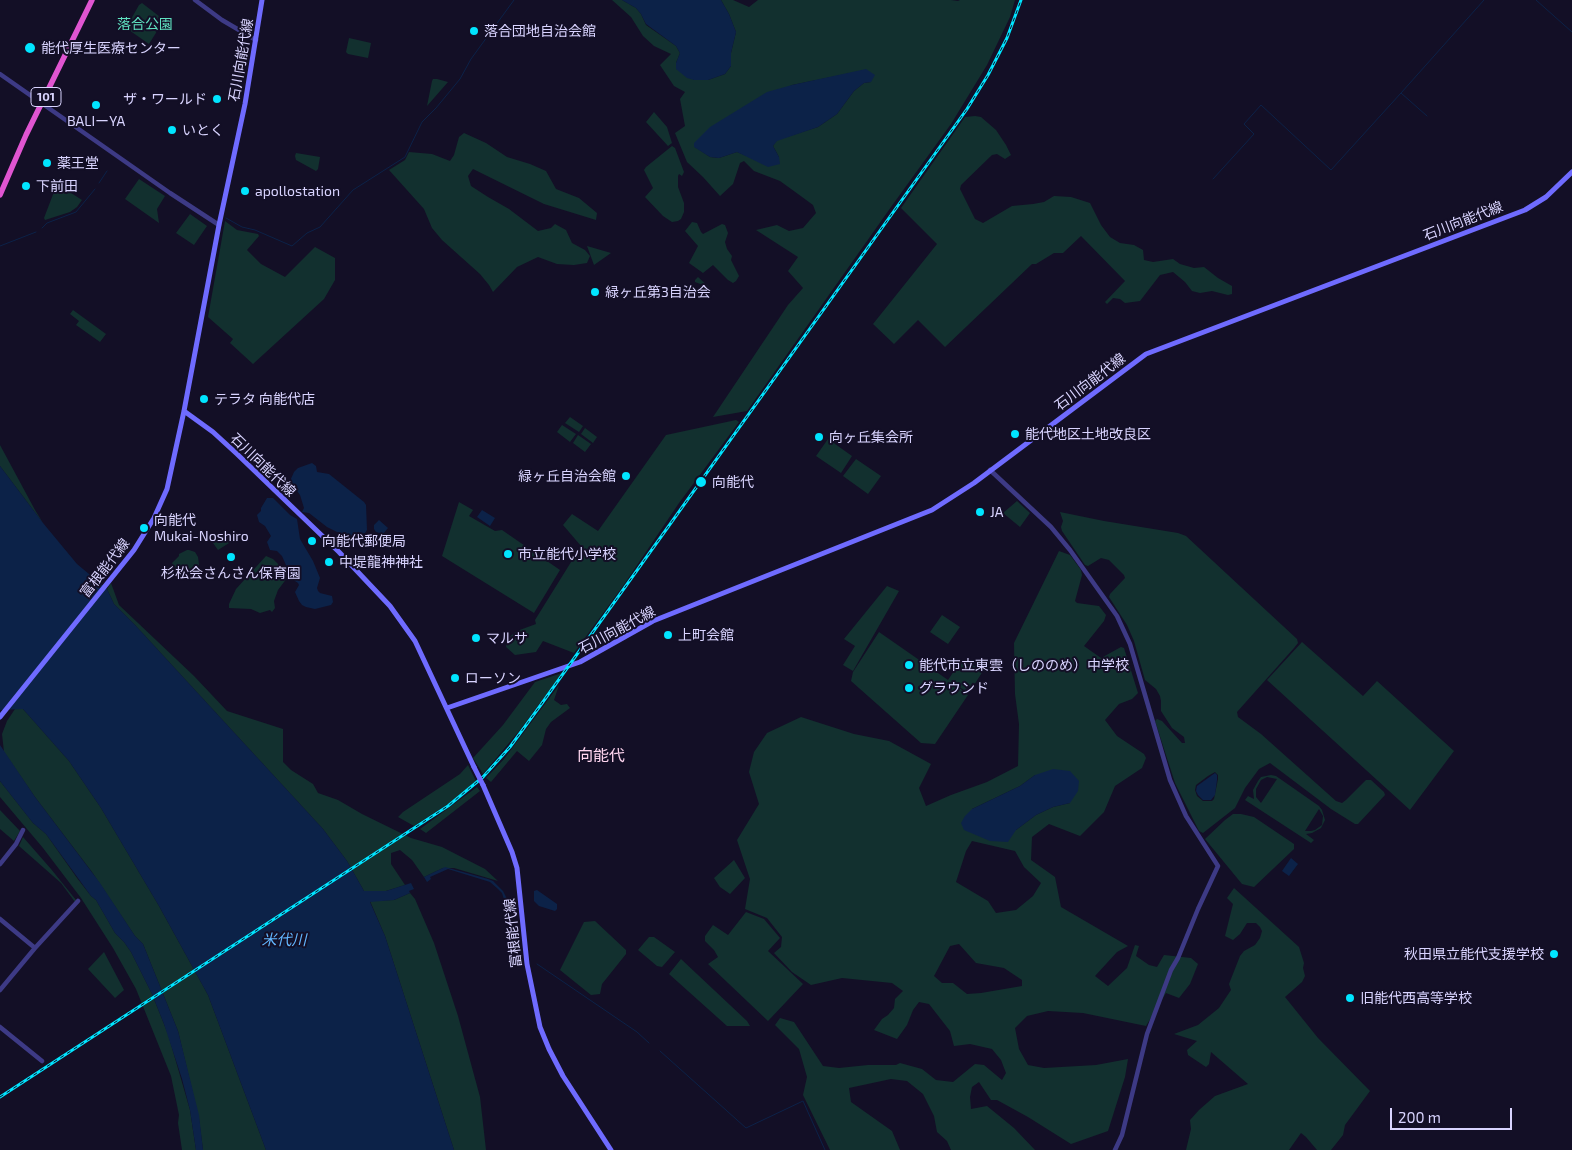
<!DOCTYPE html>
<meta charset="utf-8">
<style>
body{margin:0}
#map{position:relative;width:1572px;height:1150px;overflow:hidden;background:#130f26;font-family:"Exo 2",sans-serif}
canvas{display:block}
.scale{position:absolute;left:1390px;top:1108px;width:122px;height:22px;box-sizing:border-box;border:2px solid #d9d4ff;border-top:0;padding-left:6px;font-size:15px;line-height:18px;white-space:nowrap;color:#d9d4ff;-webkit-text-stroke:4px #130f26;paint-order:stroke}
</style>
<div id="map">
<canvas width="1572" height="1150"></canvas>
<div class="scale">200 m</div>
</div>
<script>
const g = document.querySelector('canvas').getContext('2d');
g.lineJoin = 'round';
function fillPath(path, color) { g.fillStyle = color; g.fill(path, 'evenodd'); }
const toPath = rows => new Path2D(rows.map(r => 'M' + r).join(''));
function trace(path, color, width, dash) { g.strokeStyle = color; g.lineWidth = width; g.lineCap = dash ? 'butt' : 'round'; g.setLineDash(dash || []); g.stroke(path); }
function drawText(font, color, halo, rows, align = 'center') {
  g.font = font + ' "Exo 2","Noto Sans JP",sans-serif'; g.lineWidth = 4; g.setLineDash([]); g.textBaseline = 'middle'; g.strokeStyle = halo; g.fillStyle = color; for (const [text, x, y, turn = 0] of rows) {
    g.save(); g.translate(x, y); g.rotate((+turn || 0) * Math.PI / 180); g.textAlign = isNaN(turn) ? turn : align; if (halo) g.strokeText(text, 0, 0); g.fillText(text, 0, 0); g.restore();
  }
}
const green = toPath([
 [612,0,622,0,636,8,641,14,646,25,676,46,680,53,676,63,694,80,708,80,725,74,731,66,731,53,736,32,729,14,721,0,733,0,749,7,758,0,951,0,958,1,960,0,1015,0,1010,17,987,65,951,124,891,207,747,411,713,417,788,305,803,288,788,271,798,257,756,230,777,225,789,231,803,228,816,213,813,205,798,194,780,181,754,171,744,161,740,163,733,184,720,196,703,177,687,162,675,133,685,126,680,99,685,92,674,86,660,65,671,54,654,46,643,36,631,17],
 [866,70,871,82,864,83,854,91,837,114,818,127,777,140,773,146,779,157,747,156,737,152,719,158,710,157,695,147,792,85],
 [142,3,164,20,149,44,126,28,139,5],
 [349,38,371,43,368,58,348,54,346,52],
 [433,79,437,79,448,82,427,106,432,81],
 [654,112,667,127,672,143,668,146,646,122],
 [975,116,981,117,996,130,1006,145,1011,155,1005,159,997,154,992,155,961,185,960,189,975,219,983,223,1012,206,1033,204,1044,202,1054,196,1071,197,1090,203,1101,225,1110,237,1120,243,1134,245,1143,250,1144,260,1153,262,1173,259,1180,264,1194,268,1204,267,1218,278,1232,286,1232,294,1228,295,1212,291,1200,293,1192,291,1185,282,1173,272,1160,275,1140,301,1125,303,1120,299,1113,298,1107,304,1105,302,1125,281,1081,236,1063,253,1054,253,1036,264,1032,264,945,347,918,320,894,344,873,324,937,244,901,208,965,117],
 [464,133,486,143,507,157,530,164,546,171,556,189,579,198,597,213,596,220,544,204,473,169,468,176,471,186,488,197,509,209,538,231,551,228,555,224,566,230,572,243,585,250,590,256,587,263,574,265,557,264,538,257,517,267,493,292,489,285,480,274,442,240,432,228,424,209,389,170,405,160,409,152,432,154,450,161,454,155,459,137],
 [672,146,675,148,684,172,682,176,679,174,678,176,678,187,684,203,684,212,681,219,678,221,672,222,663,216,645,197,653,188,644,170,646,167],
 [296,153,320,157,318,169,316,171,296,160,295,156],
 [139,179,165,196,157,209,159,223,125,199],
 [57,184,82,200,77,207,70,212,45,220,44,218],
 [190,214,207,226,194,245,176,233],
 [225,221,237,230,258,234,259,236,247,250,261,264,285,277,315,247,335,258,335,280,324,299,253,364,230,343,233,339,208,317],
 [692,222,697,223,701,232,703,234,722,224,725,225,728,233,725,242,727,249,732,256,731,260,739,276,736,281,733,283,728,280,713,265,703,273,689,263,698,246,685,231],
 [587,246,611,253,594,265],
 [698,277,710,288,702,296,701,295,703,285,695,282,695,280],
 [73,310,106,334,100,342,76,325,79,321,70,314],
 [570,417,583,426,579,432,565,423],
 [736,420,739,422,679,503,623,586,574,653,543,641,536,652,515,655,506,647,508,638,517,631,536,624,535,620,581,546,563,525,572,514,598,531,666,435],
 [562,425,576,434,570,442,557,432],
 [585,428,597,437,593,443,581,434],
 [578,435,591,444,585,452,573,443],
 [828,439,852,456,841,473,816,456],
 [0,445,35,510,43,523,0,466],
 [856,459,881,476,868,494,843,476],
 [1017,501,1030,513,1020,527,1003,513],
 [459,502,473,510,469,516,495,531,502,530,560,570,534,613,442,556],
 [1060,512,1104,521,1178,533,1186,536,1297,639,1298,643,1294,648,1237,712,1238,717,1261,734,1336,801,1342,803,1346,800,1366,780,1371,780,1384,792,1385,795,1358,824,1355,824,1331,809,1270,763,1259,769,1245,788,1235,808,1203,833,1199,831,1175,783,1155,721,1157,719,1162,721,1182,743,1185,743,1184,737,1172,728,1161,711,1161,701,1160,696,1156,689,1145,680,1134,641,1127,625,1109,597,1110,594,1125,578,1124,575,1109,560,1101,558,1088,566,1085,565,1062,531,1061,527,1063,521],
 [1215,772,1218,775,1218,779,1214,799,1212,801,1203,801,1197,796,1195,790,1196,785,1208,776],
 [224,536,229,543,218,550,213,543],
 [187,550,189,550,195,552,198,557,199,565,193,569,178,572,175,569,172,563,179,556,179,554],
 [1059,551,1070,555,1081,570,1082,575,1075,601,1077,603,1099,606,1106,615,1104,621,1084,646,1101,658,1121,647,1124,648,1138,693,1132,699,1119,704,1105,720,1117,736,1144,754,1146,758,1142,768,1115,786,1104,812,1080,836,1049,824,1032,837,1031,860,1055,877,1061,907,1128,946,1117,952,1095,976,1108,986,1127,968,1135,945,1139,946,1136,956,1149,965,1157,967,1164,955,1191,958,1198,964,1190,984,1179,998,1166,993,1146,1026,1083,1013,1048,1011,1027,1016,1015,1028,1019,1049,1028,1065,1044,1068,1096,1065,1128,1059,1125,1077,1108,1131,1071,1144,1028,1117,997,1100,991,1100,979,1082,972,1087,970,1097,971,1109,987,1106,1014,1128,1035,1150,951,1150,947,1141,937,1132,934,1116,923,1094,907,1081,891,1079,849,1088,851,1102,892,1131,900,1150,830,1150,803,1095,807,1077,799,1049,775,1025,780,1018,794,1022,823,1066,839,1068,868,1065,896,1065,900,1063,922,1069,936,1080,953,1082,975,1064,984,1065,1002,1080,1006,1073,1001,1060,992,1049,970,1044,954,1046,950,1031,929,1004,919,1002,913,1010,907,1025,897,1039,874,1030,882,1019,888,1015,894,1008,895,999,903,991,892,983,842,978,811,985,792,972,774,953,781,947,782,937,767,918,745,909,750,879,737,840,759,804,749,772,754,752,767,733,801,717,854,734,889,741,931,764,919,788,926,806,951,795,987,782,1018,766,1019,724,1015,694,1014,643],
 [1035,775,1070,803,1053,807,1036,815,1016,830,972,809,1020,786],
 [972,841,1015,851,1024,867,1041,883,1033,896,1016,910,996,913,988,901,956,882,966,851],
 [959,944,976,963,1004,968,1022,980,1022,986,981,993,967,994,953,983,942,983,934,976,950,946],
 [266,556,273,559,281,567,287,578,278,590,274,601,275,608,272,612,270,610,260,613,251,609,229,608,229,604,236,589],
 [111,583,119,605,194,676,227,711,283,729,283,762,291,770,313,784,318,793,338,800,362,814,411,838,442,847,485,869,498,881,454,868,443,868,424,877,412,860,400,850,391,853,391,864,405,885,386,891,364,891,347,861,323,829,135,625,114,604,107,589],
 [887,586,899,591,853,671,843,665,855,646,844,639],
 [942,615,960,627,948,644,930,632],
 [879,632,948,680,962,659,983,671,969,693,956,685,968,695,935,744,921,743,851,681,853,672],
 [1302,642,1363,696,1377,681,1454,751,1410,810,1267,680],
 [562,673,519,731,483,774,473,758,503,725,535,682],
 [559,685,554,700,561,705,567,704,570,708,551,722,546,729,542,745,529,761,517,751,491,782,486,778,504,759],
 [15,709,23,709,69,761,101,808,159,906,208,995,266,1150,203,1150,199,1119,178,1031,143,944,135,936,92,872,35,797,4,752,2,734,7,721],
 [468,765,476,781,448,804,414,826,398,817,403,812,460,774],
 [1271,775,1276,776,1319,806,1322,810,1325,820,1321,828,1312,833,1306,834,1314,840,1311,843,1245,800,1248,796,1254,799,1253,790,1258,781,1261,777],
 [1267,777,1277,779,1261,803,1256,797,1256,789,1261,780],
 [1319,809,1323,816,1322,825,1315,830,1311,831,1305,831],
 [0,781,33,823,46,834,77,878,91,896,96,900,115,933,124,942,131,952,152,994,168,1034,190,1110,196,1150,182,1150,178,1123,179,1115,171,1076,136,989,113,948,81,898,43,848,0,797],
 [477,787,480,791,426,833,420,829],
 [0,810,20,831,14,841,0,829],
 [1233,814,1241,814,1254,817,1294,844,1294,849,1254,887,1242,884,1205,839,1225,820],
 [23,837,51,869,76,900,75,902,61,883,19,846],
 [734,860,745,878,730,894,720,887,714,878],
 [1234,888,1299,947,1304,963,1303,968,1305,976,1302,982,1285,997,1318,1038,1370,1091,1345,1125,1343,1135,1331,1150,1317,1150,1306,1137,1301,1133,1289,1150,1186,1150,1191,1129,1190,1120,1199,1110,1215,1096,1248,1084,1211,1052,1209,1064,1206,1067,1188,1055,1187,1050,1197,1041,1174,1034,1198,1025,1219,1008,1231,990,1229,984,1240,956,1244,951,1255,945,1260,938,1262,931,1260,927,1256,923,1247,923,1240,934,1233,940,1225,936,1233,904,1227,898],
 [410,893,415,899,434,943,458,1016,480,1097,486,1150,454,1150,385,936,370,901,394,900],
 [746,912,764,919,780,938,768,951,803,984,768,1021,708,964,718,957,714,950,705,941,705,936,713,925,728,935],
 [595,921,626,950,626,954,602,984,600,994,591,995,560,970,584,922],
 [649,937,654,937,675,952,662,967,657,966,638,950],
 [104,952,124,990,115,998,88,969],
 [681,959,747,1021,750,1026,727,1026,669,974]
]);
const water = toPath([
 [622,0,721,0,729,14,736,32,731,53,731,66,725,74,708,80,694,80,687,78,676,69,676,63,680,53,676,46,646,24,641,14,636,8],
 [866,69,875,75,871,82,864,83,854,91,837,114,818,127,777,141,773,146,779,157,780,164,768,167,737,152,719,158,710,157,694,147,694,143,710,127,767,92,792,85],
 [312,463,316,466,317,472,329,474,364,502,366,505,367,530,365,533,353,536,345,536,327,527,309,513,302,512,304,508,300,495,290,481,294,472,298,468],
 [0,466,43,523,77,564,107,589,114,604,135,625,323,829,347,861,364,891,386,891,411,883,414,889,409,891,410,893,394,900,370,902,385,936,454,1150,266,1150,208,995,159,906,101,808,69,761,23,709,0,710],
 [267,498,273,498,290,515,297,519,300,539,313,561,320,578,317,588,318,591,320,593,332,596,333,602,331,605,315,609,306,607,302,605,299,601,295,592,299,585,298,583,292,579,282,556,277,551,270,550,267,542,271,536,265,526,259,522,257,515,261,511,261,508],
 [482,510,495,518,490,526,477,517],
 [379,520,388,528,383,534,376,532,374,529,374,525],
 [0,745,35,797,100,883,135,936,143,944,178,1031,199,1115,203,1150,196,1150,190,1110,182,1079,164,1024,152,994,131,952,124,942,115,933,96,900,91,896,46,834,33,823,0,781],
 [1053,769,1070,771,1079,781,1078,791,1070,803,1053,807,1036,815,1016,830,1008,842,990,841,964,830,961,823,965,816,972,809,1020,786,1035,775],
 [1215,773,1217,775,1217,780,1215,795,1211,800,1203,800,1198,795,1196,791,1197,786],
 [1291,858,1298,864,1289,876,1282,871],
 [445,867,488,879,493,881,503,891,507,899,517,947,515,947,506,906,502,893,498,889,490,882,448,869,430,877,431,879,427,882,424,877],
 [537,890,557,904,557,909,555,911,539,906,534,901,534,891]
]);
const stream = toPath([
 [1536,0,1572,32],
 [1427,116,1401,93,1484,0],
 [1213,179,1254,134,1244,124,1261,105,1331,170,1401,93],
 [99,183,107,171],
 [226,218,242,227,255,230,292,246,307,233,320,227,353,190,405,157,422,122,436,108,460,79,471,59,514,0],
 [42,228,47,223,76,212,95,189],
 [0,246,36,232],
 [537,964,637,1032,649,1043],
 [660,1051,746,1128,803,1101,825,1150]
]);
const tertiary = toPath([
 [195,0,222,20,256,40],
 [0,74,170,193,219,225],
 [990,470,1051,527,1070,550,1117,616,1130,644,1170,780,1186,816,1218,866,1198,909,1178,958,1171,970,1147,1034,1122,1135,1115,1150],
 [0,864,16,844,23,830],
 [0,919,35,948],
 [0,990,35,948,78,901],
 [0,1027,42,1061]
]);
const secondary = toPath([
 [184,411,213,432,237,454,339,552,390,606,415,641,474,767],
 [447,708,580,662,653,621,932,510,974,483,1146,354,1525,210,1546,197,1572,172],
 [0,717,134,550,154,518,167,489,184,411,219,225,245,104,262,0],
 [483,785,512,852,517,868,527,964,540,1027,549,1049,563,1076,611,1150]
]);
const trunk = toPath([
 [0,195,26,135,92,0]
]);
const rail = toPath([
 [0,1097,448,806,483,777,510,747,540,706,967,109,988,75,1007,38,1021,0]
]);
const secondaryBridge = toPath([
 [474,767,483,785]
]);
const markers = [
 [474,31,5,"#00e5ff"],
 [30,48,6,"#00e5ff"],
 [217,99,5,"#00e5ff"],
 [96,105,5,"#00e5ff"],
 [172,130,5,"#00e5ff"],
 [47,163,5,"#00e5ff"],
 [26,186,5,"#00e5ff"],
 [245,191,5,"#00e5ff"],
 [595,292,5,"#00e5ff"],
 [204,399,5,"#00e5ff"],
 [1015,434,5,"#00e5ff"],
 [819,437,5,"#00e5ff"],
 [626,476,5,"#00e5ff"],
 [701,482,6,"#00e5ff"],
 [980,512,5,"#00e5ff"],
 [144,528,5,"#00e5ff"],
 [312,541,5,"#00e5ff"],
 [508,554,5,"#00e5ff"],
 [231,557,5,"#00e5ff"],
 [329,562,5,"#00e5ff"],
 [668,635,5,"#00e5ff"],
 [476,638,5,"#00e5ff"],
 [909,665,5,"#00e5ff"],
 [455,678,5,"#00e5ff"],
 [909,688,5,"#00e5ff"],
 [1554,954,5,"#00e5ff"],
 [1350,998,5,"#00e5ff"]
];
const shields = [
 [46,97,30]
];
const shieldNames = [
 ["101",46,97]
];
const parkNames = [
 ["落合公園",145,24]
];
const poiNames = [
 ["落合団地自治会館",484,31],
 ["能代厚生医療センター",41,48],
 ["ザ・ワールド",207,99,"right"],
 ["BALIーYA",96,121,"center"],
 ["いとく",182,130],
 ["薬王堂",57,163],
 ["下前田",36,186],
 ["apollostation",255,191],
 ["緑ヶ丘第3自治会",605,292],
 ["テラタ 向能代店",214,399],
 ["能代地区土地改良区",1025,434],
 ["向ヶ丘集会所",829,437],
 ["緑ヶ丘自治会館",616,476,"right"],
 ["向能代",712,482],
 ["JA",990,512],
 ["向能代",154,520],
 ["Mukai-Noshiro",154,536],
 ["向能代郵便局",322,541],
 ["市立能代小学校",518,554],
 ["中堤龍神神社",339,562],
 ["杉松会さんさん保育園",231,573,"center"],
 ["上町会館",678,635],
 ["マルサ",486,638],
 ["能代市立東雲（しののめ）中学校",919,665],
 ["ローソン",465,678],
 ["グラウンド",919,688],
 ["秋田県立能代支援学校",1544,954,"right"],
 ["旧能代西高等学校",1360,998]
];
const streetNames = [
 ["石川向能代線",241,60,-80],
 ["石川向能代線",1463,221,-21],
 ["石川向能代線",1090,382,-37],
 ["石川向能代線",263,465,44],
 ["富根能代線",105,568,-52],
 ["石川向能代線",617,630,-28],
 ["富根能代線",513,933,-96]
];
const waterNames = [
 ["米代川",284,940]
];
const quarterNames = [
 ["向能代",601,756]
];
fillPath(green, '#12302f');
fillPath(water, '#0c2248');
trace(stream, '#0c2248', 1);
trace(tertiary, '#3d3a85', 4.5);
trace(secondary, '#6f6bff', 5);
trace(trunk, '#e055d1', 5.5);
trace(rail, '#00e5ff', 3);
trace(rail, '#130f26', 1, [4]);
trace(secondaryBridge, '#6f6bff', 5);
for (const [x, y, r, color] of markers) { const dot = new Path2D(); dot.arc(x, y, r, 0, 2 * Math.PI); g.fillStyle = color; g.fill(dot); trace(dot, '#130f26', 2); }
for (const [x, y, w] of shields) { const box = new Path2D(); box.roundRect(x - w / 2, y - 9.5, w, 19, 4); g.fillStyle = '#130f26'; g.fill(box); trace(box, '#d9d4ff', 1); }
drawText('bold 12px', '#d9d4ff', null, shieldNames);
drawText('14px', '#5fe0c0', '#130f26', parkNames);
drawText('14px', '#d9d4ff', '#130f26', poiNames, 'left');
drawText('14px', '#d9d4ff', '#130f26', streetNames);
drawText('italic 15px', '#62b6ff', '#130f26', waterNames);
drawText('16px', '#ffd6f0', '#130f26', quarterNames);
</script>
